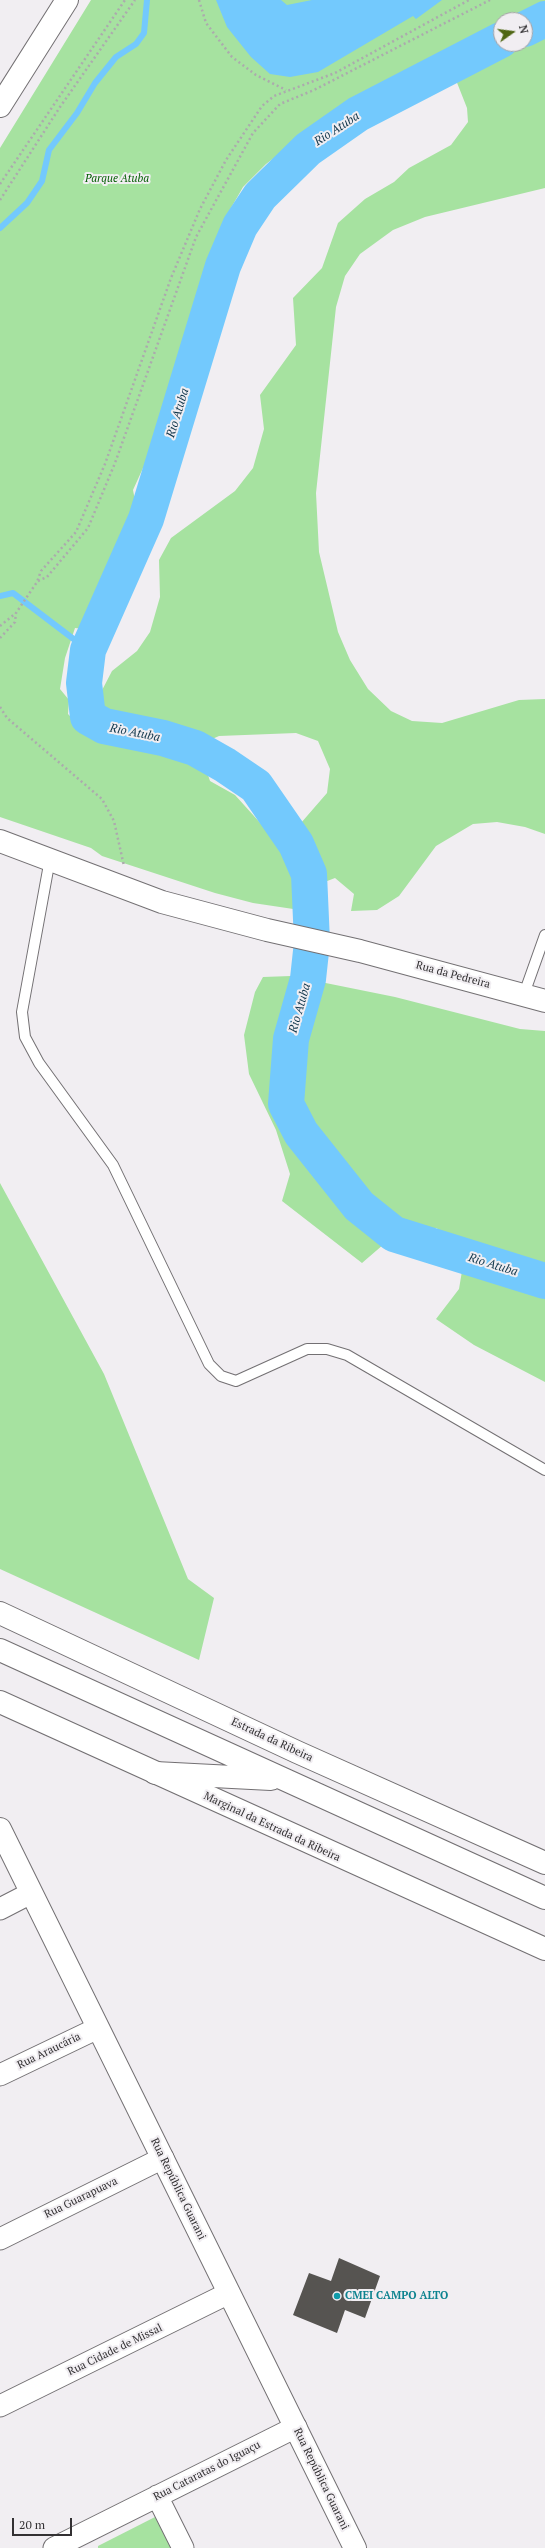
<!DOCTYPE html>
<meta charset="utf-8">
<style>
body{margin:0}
#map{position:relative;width:545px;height:2548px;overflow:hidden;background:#f1eef2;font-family:"PT Serif",serif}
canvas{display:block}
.north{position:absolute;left:493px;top:12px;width:40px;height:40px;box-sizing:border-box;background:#f1eef2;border:1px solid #a5a2a6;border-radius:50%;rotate:76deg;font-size:11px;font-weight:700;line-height:16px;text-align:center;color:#333133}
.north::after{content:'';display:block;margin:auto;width:14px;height:18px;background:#4f6614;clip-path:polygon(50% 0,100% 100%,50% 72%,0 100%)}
.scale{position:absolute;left:12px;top:2518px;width:60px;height:18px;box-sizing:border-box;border:2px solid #333133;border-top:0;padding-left:5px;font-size:12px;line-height:14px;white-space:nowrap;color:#333133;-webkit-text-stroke:3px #f1eef2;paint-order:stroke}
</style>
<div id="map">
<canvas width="545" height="2548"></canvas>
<div class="north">N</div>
<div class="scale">20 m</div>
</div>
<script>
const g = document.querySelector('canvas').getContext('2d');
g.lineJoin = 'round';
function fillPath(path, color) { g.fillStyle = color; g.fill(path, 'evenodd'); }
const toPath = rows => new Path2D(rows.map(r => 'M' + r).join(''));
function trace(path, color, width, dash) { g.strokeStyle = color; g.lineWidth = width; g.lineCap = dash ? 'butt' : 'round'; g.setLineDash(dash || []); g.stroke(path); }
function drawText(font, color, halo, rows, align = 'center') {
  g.font = font + ' "PT Serif",serif'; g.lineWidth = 4; g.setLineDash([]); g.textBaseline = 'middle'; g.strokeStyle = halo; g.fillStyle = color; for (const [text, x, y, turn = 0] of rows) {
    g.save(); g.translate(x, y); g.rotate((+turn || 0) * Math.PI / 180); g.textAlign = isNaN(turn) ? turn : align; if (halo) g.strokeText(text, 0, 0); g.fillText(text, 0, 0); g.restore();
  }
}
const green = toPath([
 [91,0,545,0,545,188,425,217,393,230,360,254,345,276,336,307,316,493,319,552,338,632,350,660,368,689,391,711,412,721,442,723,519,700,545,699,545,834,525,827,497,822,473,824,436,846,399,896,377,910,351,911,354,894,335,878,304,890,306,904,300,910,253,903,215,893,102,856,91,848,0,817,0,148],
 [501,20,525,20,525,44,501,44],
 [443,57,452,70,467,108,468,122,451,145,409,168,394,182,365,199,338,223,322,268,293,298,296,345,260,395,264,429,253,468,235,491,171,538,159,560,160,597,150,632,137,651,112,671,98,698,75,708,74,720,68,714,69,700,60,689,65,658,75,628,84,629,98,613,104,584,116,549,127,548,135,529,126,521,137,511,133,490,143,468,151,459,160,458,165,438,159,430,209,259,217,253,218,236,231,208,243,187,266,164,295,142,305,144,332,130,344,119,341,113],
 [296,733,318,741,330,769,327,793,281,846,235,795,210,781,205,766,192,756,201,744,219,736],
 [291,976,395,997,520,1029,545,1031,545,1382,474,1345,436,1319,459,1289,462,1271,450,1236,436,1228,398,1232,362,1263,282,1201,290,1174,276,1130,249,1074,244,1035,255,992,263,977],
 [0,1183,104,1374,188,1579,214,1598,199,1660,0,1569],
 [155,2517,171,2548,98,2548,98,2546]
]);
const water = toPath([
 [216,0,281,0,287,5,312,0,442,0,416,19,413,16,318,72,290,77,270,74,251,57,227,27]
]);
const stream = toPath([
 [0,228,27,203,42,181,49,150,77,113,95,83,116,57,136,44,144,33,147,0],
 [0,596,13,593,88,650]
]);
const river = toPath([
 [525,29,545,19],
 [501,40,358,114,308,149,260,196,240,226,223,266,146,519,88,650,84,683,88,717,104,726,163,738,195,748,225,765,256,786,296,844,309,874,312,942,308,979,291,1039,286,1104,301,1133,359,1206,394,1234,545,1281]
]);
const building = toPath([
 [339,2258,380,2276,365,2318,345,2310,337,2333,293,2315,309,2273,331,2281]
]);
const path = toPath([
 [199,0,206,23,232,57,256,75,286,90],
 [0,184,125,0],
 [0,200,60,107,135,0],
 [38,581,47,577,88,528,115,463,196,237,253,133,280,104,314,90,490,0],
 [0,626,16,613],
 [0,638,15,622,16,613,37,582,41,571,76,532,105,464,171,278,200,209,226,160,262,106,274,96,335,73,469,0],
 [0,707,7,718,102,799,114,821,124,866]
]);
const service = toPath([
 [50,859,22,1012,25,1037,39,1063,113,1165,209,1364,221,1376,236,1381,307,1349,327,1349,347,1355,545,1470],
 [524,994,545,935]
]);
const minor = toPath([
 [0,1909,31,1893],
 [0,2075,98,2028],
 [0,2239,163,2158],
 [0,2406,229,2293],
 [157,2496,183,2548],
 [54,2548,296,2427]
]);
const tertiary = toPath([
 [0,106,67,0],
 [0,1829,355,2548]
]);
const secondary = toPath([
 [0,841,162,902,267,930,360,951,545,1001],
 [0,1702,545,1949]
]);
const primary = toPath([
 [0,1613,297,1752,545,1863],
 [0,1650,545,1898],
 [155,1773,271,1779]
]);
const markers = [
 [337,2296,4,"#0f9aa8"]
];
const parkNames = [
 ["Parque Atuba",117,179]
];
const streetNames = [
 ["Rua da Pedreira",453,975,15],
 ["Estrada da Ribeira",272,1740,25],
 ["Marginal da Estrada da Ribeira",272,1827,25],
 ["Rua Araucária",49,2051,-26],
 ["Rua República Guarani",178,2189,64],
 ["Rua Guarapuava",81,2198,-26],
 ["Rua Cidade de Missal",115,2350,-26],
 ["Rua Cataratas do Iguaçu",207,2471,-27],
 ["Rua República Guarani",321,2479,64]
];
const cultureNames = [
 ["CMEI CAMPO ALTO",345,2296]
];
const waterNames = [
 ["Rio Atuba",337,129,-33],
 ["Rio Atuba",178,413,-73],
 ["Rio Atuba",135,733,11],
 ["Rio Atuba",300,1008,-74],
 ["Rio Atuba",493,1265,17]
];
fillPath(green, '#a6e2a0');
fillPath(water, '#73c9fd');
trace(stream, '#73c9fd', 6);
trace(river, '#73c9fd', 36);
fillPath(building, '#565451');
trace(service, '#737073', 12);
trace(minor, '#737073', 23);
trace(tertiary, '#737073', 24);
trace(secondary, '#737073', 24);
trace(primary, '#737073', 24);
trace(path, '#acaaad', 2.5, [2, 3]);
trace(service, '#fff', 10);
trace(minor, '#fff', 21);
trace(tertiary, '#fff', 22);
trace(secondary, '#fff', 22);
trace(primary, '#fff', 22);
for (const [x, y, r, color] of markers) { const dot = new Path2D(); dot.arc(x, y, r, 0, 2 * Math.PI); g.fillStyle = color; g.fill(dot); trace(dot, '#f1eef2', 1.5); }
drawText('italic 11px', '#005c00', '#f1eef2', parkNames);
drawText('11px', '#333133', '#f1eef2', streetNames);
drawText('bold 11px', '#0d838f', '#f1eef2', cultureNames, 'left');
drawText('italic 12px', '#10364b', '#f1eef2', waterNames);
</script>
